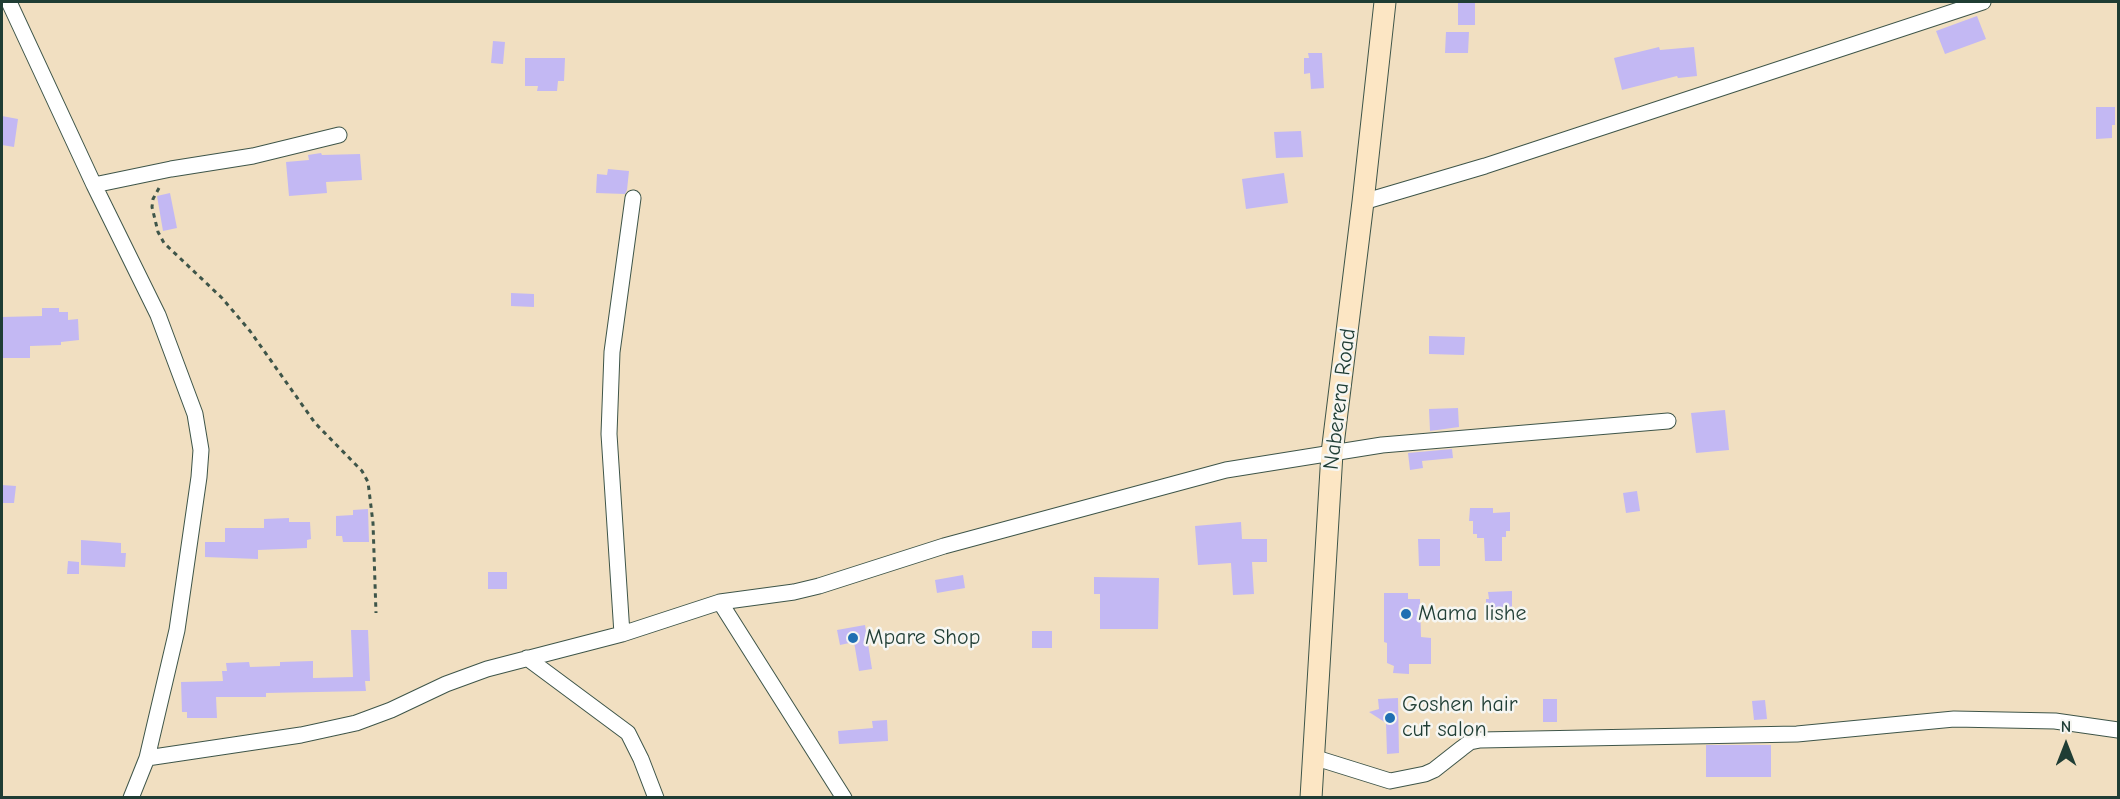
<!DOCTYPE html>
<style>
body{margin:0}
#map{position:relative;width:2120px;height:799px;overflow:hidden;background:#f1dfc1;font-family:"Comic Neue",sans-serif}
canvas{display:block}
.frame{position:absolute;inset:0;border:3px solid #1f3d34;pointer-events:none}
.north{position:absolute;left:2036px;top:715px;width:60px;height:60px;-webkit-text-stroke:4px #f6f6f2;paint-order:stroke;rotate:0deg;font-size:16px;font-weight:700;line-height:24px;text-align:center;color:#1f3d34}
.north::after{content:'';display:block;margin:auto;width:21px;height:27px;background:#1f3d34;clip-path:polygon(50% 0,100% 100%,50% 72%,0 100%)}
</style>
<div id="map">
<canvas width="2120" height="799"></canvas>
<div class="frame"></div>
<div class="north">N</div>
</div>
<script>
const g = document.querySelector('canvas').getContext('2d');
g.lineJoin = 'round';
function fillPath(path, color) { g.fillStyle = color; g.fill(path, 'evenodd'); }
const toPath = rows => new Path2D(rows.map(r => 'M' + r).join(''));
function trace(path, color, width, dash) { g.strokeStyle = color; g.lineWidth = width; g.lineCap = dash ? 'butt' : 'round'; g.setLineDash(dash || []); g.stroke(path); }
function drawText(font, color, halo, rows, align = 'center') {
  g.font = font + ' "Comic Neue",sans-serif'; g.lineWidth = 5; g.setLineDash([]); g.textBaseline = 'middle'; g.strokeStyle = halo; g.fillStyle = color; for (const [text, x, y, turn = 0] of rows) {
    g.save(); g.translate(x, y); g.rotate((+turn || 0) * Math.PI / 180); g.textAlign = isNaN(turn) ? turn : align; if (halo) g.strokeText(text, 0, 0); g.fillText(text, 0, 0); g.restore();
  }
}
const building = toPath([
 [1458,2,1475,2,1475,25,1458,25],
 [1977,16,1986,39,1945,54,1936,31],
 [1446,32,1469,32,1468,53,1445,53],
 [493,41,505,42,503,64,491,63],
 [1659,47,1660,50,1694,47,1697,76,1678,78,1677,76,1622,90,1614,58],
 [1308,53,1322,53,1324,88,1311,89,1310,73,1304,74,1304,58,1309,58],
 [525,58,565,58,564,81,558,81,557,91,537,91,538,86,525,86],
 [2096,107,2115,107,2115,125,2112,125,2112,138,2096,139],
 [2,116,18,119,14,147,2,145],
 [1301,131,1303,157,1276,158,1274,132],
 [321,153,322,155,360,154,362,180,326,182,327,193,289,196,286,162,309,160,308,155],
 [608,169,629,171,627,190,625,194,596,193,597,174,607,175],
 [1284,173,1288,203,1246,209,1242,179],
 [170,193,177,228,163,231,157,196],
 [511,293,534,294,534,307,511,306],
 [42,308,59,308,59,312,68,312,68,320,78,319,79,340,61,342,61,345,30,346,30,358,2,358,2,317,42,316],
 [1429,336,1465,337,1464,355,1429,354],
 [1458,408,1459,427,1430,431,1429,409],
 [1725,410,1729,450,1696,453,1691,413],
 [1452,449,1453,458,1422,461,1423,468,1410,470,1408,453],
 [2,485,16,486,14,503,2,503],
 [1637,491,1640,511,1626,513,1623,493],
 [1470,508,1493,508,1493,513,1510,512,1510,531,1506,531,1506,537,1502,537,1502,561,1485,561,1484,538,1477,538,1477,534,1473,534,1473,521,1469,521],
 [368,509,369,542,343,542,342,536,336,536,336,516,353,515,353,510],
 [289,518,289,522,310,522,311,539,307,540,307,548,258,550,258,559,205,557,205,542,225,542,225,528,264,528,264,519],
 [1241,522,1242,539,1267,539,1267,562,1252,562,1254,594,1233,595,1231,563,1198,565,1195,526],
 [1418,539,1440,539,1440,566,1419,566],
 [81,540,121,543,121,553,126,553,125,567,81,565],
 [68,561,79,562,79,574,67,574],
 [488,572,507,572,507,589,488,589],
 [963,575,965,588,937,593,935,580],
 [1094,577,1159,578,1158,629,1100,629,1100,594,1094,594],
 [1512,591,1512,613,1486,614,1486,599,1489,599,1488,592],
 [1384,593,1408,593,1408,599,1420,599,1421,637,1431,638,1431,664,1409,664,1409,674,1393,673,1394,666,1387,663,1387,643,1384,642],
 [865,625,872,669,859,671,854,642,840,645,837,630],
 [351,630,368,630,370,681,365,681,366,691,266,693,266,697,216,697,217,718,187,718,187,712,182,712,181,682,223,681,222,671,227,671,226,663,249,662,250,667,280,666,280,662,313,661,313,678,353,677],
 [1032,631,1052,631,1052,648,1032,648],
 [1398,698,1399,753,1387,754,1386,723,1369,712,1379,709,1378,699],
 [1543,699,1557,699,1557,722,1543,722],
 [1765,700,1767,719,1754,720,1752,701],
 [887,720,888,741,839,744,838,731,873,728,872,721],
 [1706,745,1771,745,1771,777,1706,777]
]);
const path = toPath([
 [159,188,153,199,152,207,158,232,164,243,222,298,250,331,315,423,362,471,368,482,373,523,376,613]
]);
const street = toPath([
 [9,2,94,185,158,315,195,414,201,450,199,477,177,630,147,758,131,798],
 [94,185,171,169,253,156,339,135],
 [1363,202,1485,166,1983,2],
 [720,602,844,798],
 [622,634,609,434,612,352,633,198],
 [527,658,628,733,641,759,656,798],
 [1313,757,1390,781,1425,774,1434,770,1462,748,1470,742,1480,740,1797,734,1954,719,2055,721,2118,730],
 [147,758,301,735,356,723,391,710,446,684,487,669,622,634,720,602,794,592,819,586,944,546,1226,470,1382,445,1668,421]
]);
const secondary = toPath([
 [1311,798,1332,453,1363,202,1385,2]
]);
const markers = [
 [1406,614,6,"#1f6fb2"],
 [853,638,6,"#1f6fb2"],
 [1390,718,6,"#1f6fb2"]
];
const streetNames = [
 ["Naberera Road",1340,399,-83]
];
const poiNames = [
 ["Mama lishe",1418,614],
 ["Mpare Shop",865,638],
 ["Goshen hair",1402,705],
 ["cut salon",1402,730]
];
fillPath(building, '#c3b8f3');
trace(street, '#3e5549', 17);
trace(secondary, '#3e5549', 23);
trace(path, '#3e5549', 3, [4.5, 4.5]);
trace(street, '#fff', 15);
trace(secondary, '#fce6c4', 21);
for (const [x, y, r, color] of markers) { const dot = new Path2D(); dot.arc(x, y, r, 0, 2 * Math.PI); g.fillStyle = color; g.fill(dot); trace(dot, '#f6f6f2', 2); }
drawText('22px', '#1f3d34', '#f6f6f2', streetNames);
drawText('22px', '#1f3d34', '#f6f6f2', poiNames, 'left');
</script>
